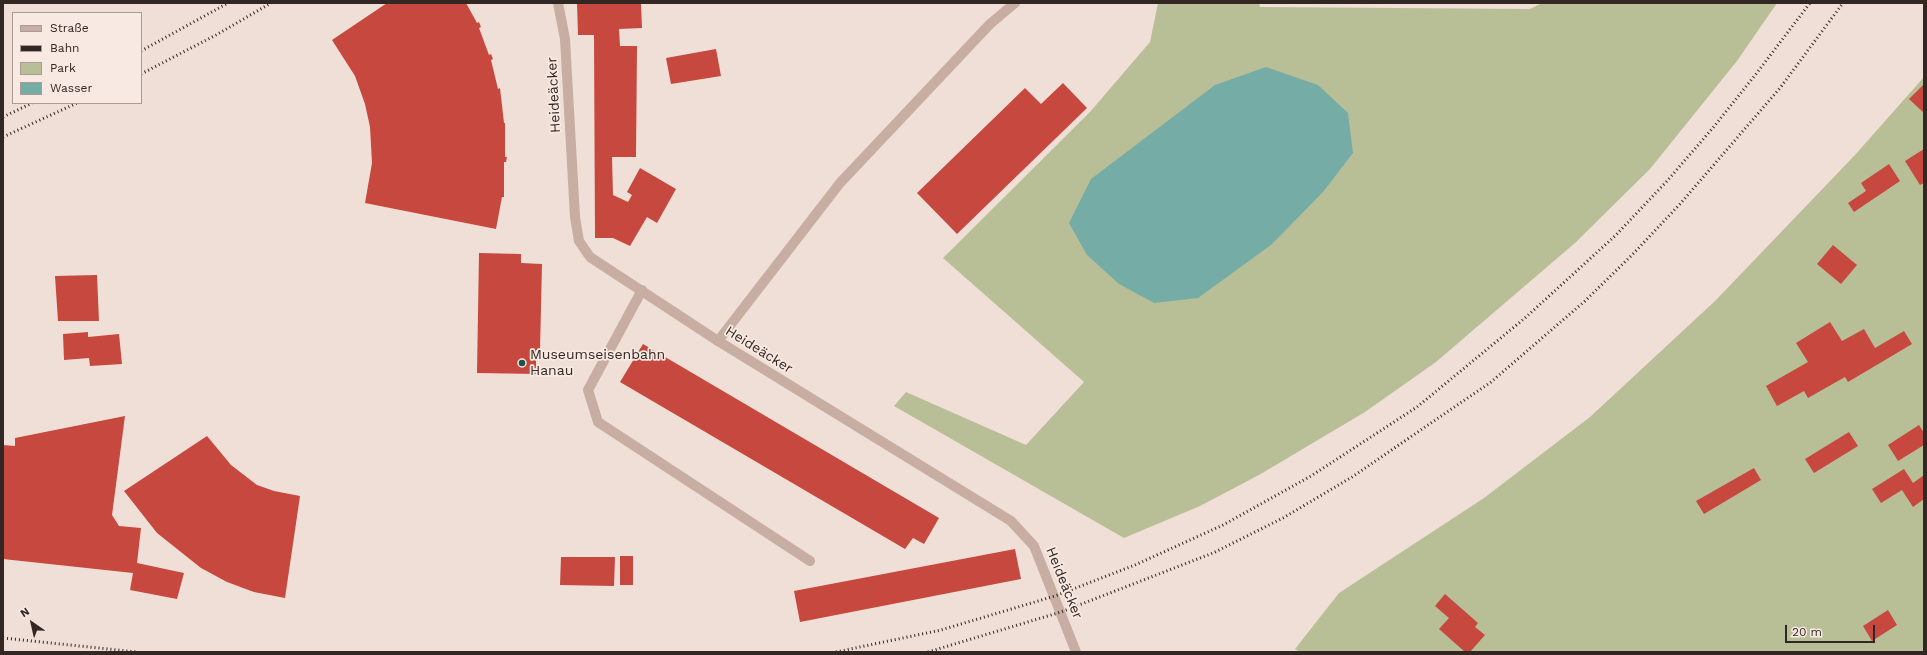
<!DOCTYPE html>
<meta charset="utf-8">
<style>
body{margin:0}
#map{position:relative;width:1927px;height:655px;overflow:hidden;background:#f0dfd6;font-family:"Work Sans",sans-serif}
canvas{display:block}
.frame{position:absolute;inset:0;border:4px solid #332724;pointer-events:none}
.legend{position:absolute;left:12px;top:12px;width:130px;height:92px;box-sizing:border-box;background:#f8eae2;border:1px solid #a99c96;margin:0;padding:5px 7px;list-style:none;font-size:12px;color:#332724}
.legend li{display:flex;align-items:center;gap:8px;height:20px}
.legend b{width:20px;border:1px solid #a99c96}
.north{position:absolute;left:12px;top:603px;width:40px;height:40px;-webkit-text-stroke:3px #f8eae2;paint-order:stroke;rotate:326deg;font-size:11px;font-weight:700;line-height:16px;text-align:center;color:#332724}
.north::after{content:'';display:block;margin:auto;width:14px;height:18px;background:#332724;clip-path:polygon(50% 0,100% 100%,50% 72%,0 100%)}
.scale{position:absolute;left:1785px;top:625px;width:90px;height:18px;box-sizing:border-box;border:2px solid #332724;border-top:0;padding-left:5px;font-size:12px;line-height:14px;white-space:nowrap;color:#332724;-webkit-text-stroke:3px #f8eae2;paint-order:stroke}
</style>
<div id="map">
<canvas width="1927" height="655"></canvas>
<div class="frame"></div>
<ul class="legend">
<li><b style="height:5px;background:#c8ada2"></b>Straße</li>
<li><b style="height:5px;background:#332724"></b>Bahn</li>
<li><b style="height:11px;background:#b8bf96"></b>Park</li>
<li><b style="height:11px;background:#75ada6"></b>Wasser</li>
</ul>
<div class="north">N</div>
<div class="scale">20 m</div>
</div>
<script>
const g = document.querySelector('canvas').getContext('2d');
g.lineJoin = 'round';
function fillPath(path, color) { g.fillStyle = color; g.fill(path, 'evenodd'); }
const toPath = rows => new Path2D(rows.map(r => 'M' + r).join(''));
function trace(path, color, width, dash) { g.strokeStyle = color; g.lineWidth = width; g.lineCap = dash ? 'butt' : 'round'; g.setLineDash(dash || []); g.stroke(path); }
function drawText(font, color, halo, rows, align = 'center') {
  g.font = font + ' "Work Sans",sans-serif'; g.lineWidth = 3.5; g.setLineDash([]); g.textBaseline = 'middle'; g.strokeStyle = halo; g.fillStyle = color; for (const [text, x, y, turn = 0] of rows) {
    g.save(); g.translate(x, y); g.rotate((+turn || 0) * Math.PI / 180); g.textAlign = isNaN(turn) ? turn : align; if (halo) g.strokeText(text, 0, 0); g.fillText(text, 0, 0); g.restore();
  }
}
const green = toPath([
 [1158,3,1259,3,1260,7,1530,9,1542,3,1777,3,1737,61,1650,169,1575,243,1436,362,1365,412,1259,475,1200,506,1124,538,894,406,906,392,1026,445,1084,382,943,258,1090,112,1150,42],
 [1924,77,1924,652,1300,652,1295,649,1339,593,1484,498,1590,417,1715,301,1855,155]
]);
const water = toPath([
 [1266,67,1318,85,1348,113,1353,153,1323,192,1271,245,1198,298,1154,303,1119,284,1087,255,1069,223,1091,179,1215,85]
]);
const building = toPath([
 [387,3,466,3,477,23,479,22,481,27,479,28,489,55,491,54,493,59,491,60,498,89,500,88,504,123,505,123,505,157,507,157,506,162,504,162,504,197,502,197,496,229,365,203,372,163,370,127,365,104,355,76,332,40],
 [577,3,641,4,642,28,619,29,620,46,637,46,636,157,612,157,613,195,628,202,632,195,627,192,640,168,676,189,657,223,647,217,630,246,613,238,595,238,594,35,578,35],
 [716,49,721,76,671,84,666,58],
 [1063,83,1087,108,957,234,917,193,1025,88,1041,104],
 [1924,84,1924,113,1909,99],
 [1924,149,1924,183,1920,185,1905,161],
 [1889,164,1900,181,1854,212,1848,203,1866,191,1861,183],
 [1833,245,1857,265,1841,284,1817,264],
 [479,253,521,254,521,263,542,264,540,350,536,350,536,371,539,371,538,374,477,373],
 [97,275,99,321,58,321,55,276],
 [1830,322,1842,341,1864,329,1875,348,1904,331,1912,344,1848,382,1845,377,1808,398,1804,391,1777,406,1766,386,1808,362,1796,343],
 [88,332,88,337,119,334,122,364,90,366,89,358,64,360,63,334],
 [643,344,939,518,924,544,913,538,905,549,620,382],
 [125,416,112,515,119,526,141,528,137,563,184,573,177,599,130,590,133,573,3,559,3,445,15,446,15,438],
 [1919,425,1924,433,1924,445,1898,461,1888,445],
 [1849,432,1858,446,1814,473,1805,459],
 [207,436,231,465,257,485,274,491,300,496,285,598,254,592,227,582,201,568,157,533,124,491],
 [1754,468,1761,480,1704,514,1696,501],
 [1904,469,1913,483,1924,475,1924,499,1913,507,1902,490,1881,503,1872,489],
 [1015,549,1021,579,800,622,794,591],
 [620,556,633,556,633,585,620,585],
 [561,557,615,557,614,586,560,585],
 [1445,594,1478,623,1475,627,1485,635,1470,652,1465,652,1439,629,1449,618,1435,606],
 [1888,610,1897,625,1872,641,1863,626]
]);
const service = toPath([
 [642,290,588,390,598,422,810,561],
 [718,341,840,183,990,24,1015,3]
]);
const minor = toPath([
 [558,3,565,39,575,217,579,241,590,257,718,341,1011,521,1034,546,1076,652]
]);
const rail = toPath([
 [141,51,228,3],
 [141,74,216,35,271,3],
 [3,117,32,103],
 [3,137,77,103],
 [3,638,137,652],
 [836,652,941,630,1055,596,1135,565,1223,525,1311,476,1417,407,1525,318,1616,235,1667,181,1712,129,1756,74,1810,3],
 [928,652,1061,612,1213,553,1283,518,1352,477,1491,382,1585,301,1632,255,1680,204,1780,88,1843,3]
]);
const markers = [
 [522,363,4,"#1a544e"]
];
const streetNames = [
 ["Heideäcker",554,95,-93],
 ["Heideäcker",759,350,32],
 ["Heideäcker",1064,583,68]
];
const poiNames = [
 ["Museumseisenbahn",530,355],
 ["Hanau",530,371]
];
fillPath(green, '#b8bf96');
fillPath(water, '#75ada6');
fillPath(building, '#c6483e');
trace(service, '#c8ada2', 10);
trace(minor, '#c8ada2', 10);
trace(rail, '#332724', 3, [1, 3]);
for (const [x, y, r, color] of markers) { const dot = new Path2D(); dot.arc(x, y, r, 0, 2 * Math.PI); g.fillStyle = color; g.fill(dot); trace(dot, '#f8eae2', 1.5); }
drawText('14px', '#332724', '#f8eae2', streetNames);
drawText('14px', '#332724', '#f8eae2', poiNames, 'left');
</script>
